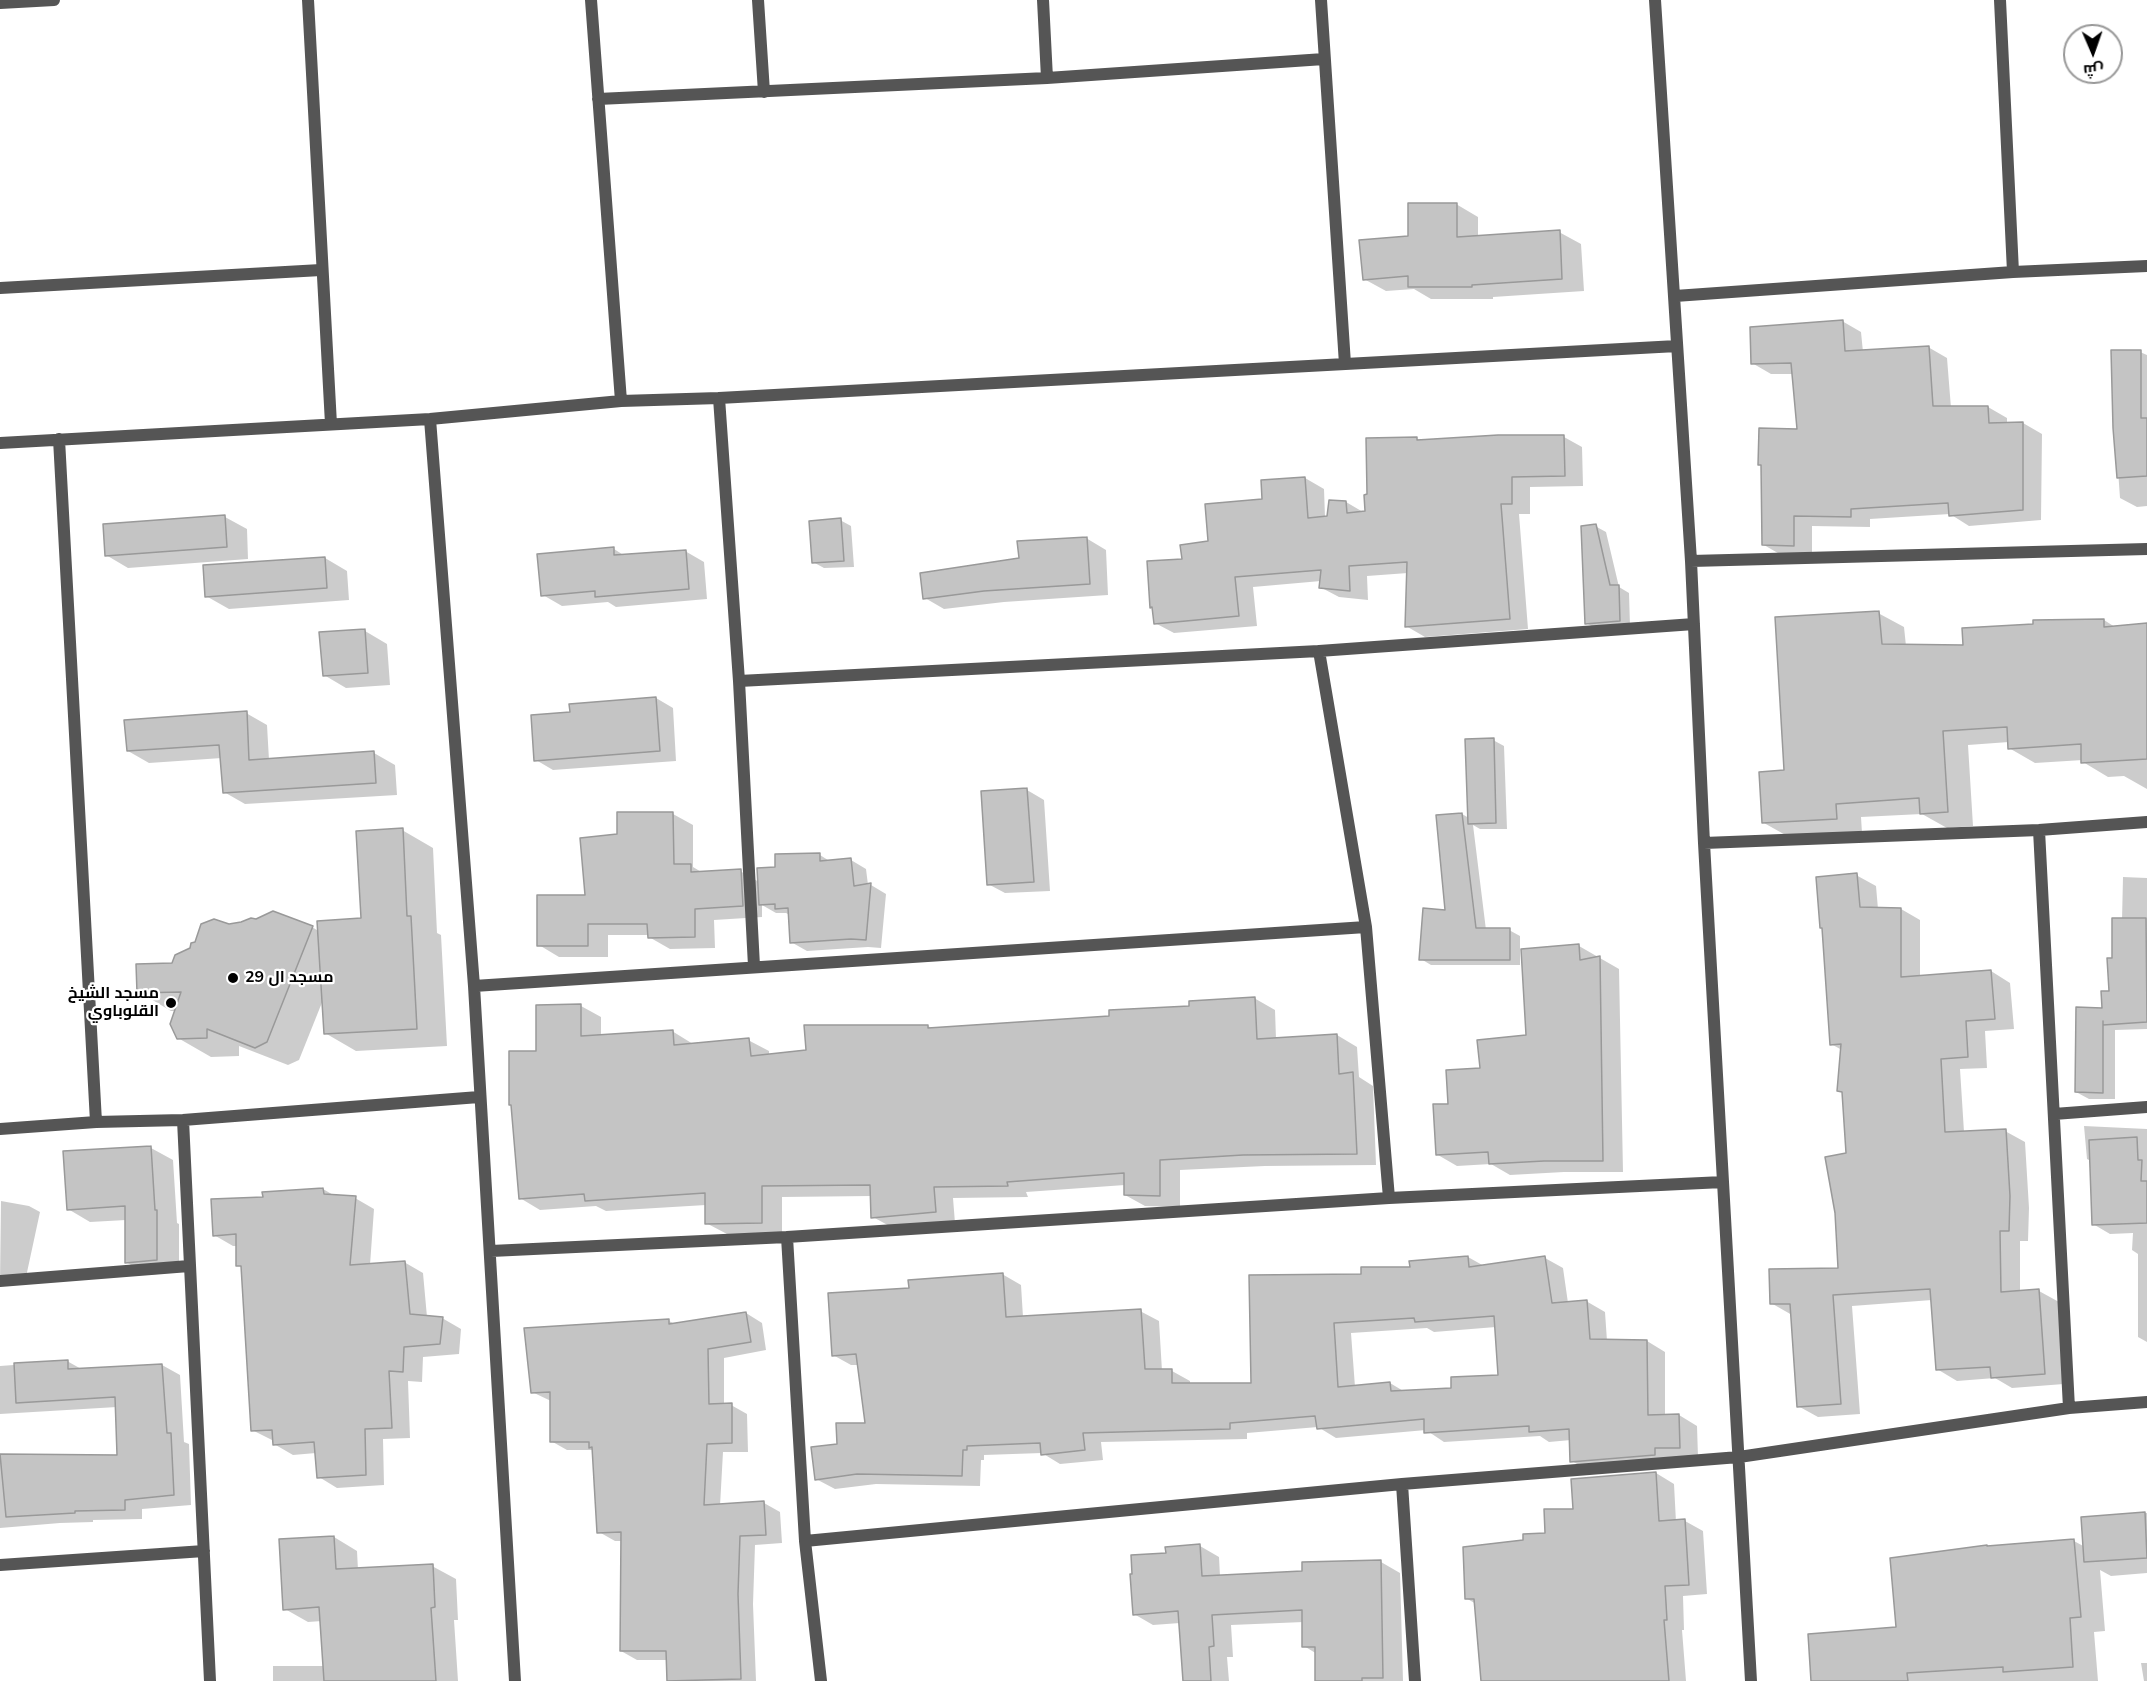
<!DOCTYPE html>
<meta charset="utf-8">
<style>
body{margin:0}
#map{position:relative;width:2147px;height:1681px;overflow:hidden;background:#fff;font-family:"Nunito Sans",Cairo,sans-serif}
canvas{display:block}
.north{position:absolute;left:2063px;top:24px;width:60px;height:60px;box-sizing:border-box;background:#fff;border:2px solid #999;border-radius:50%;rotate:178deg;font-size:16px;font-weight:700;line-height:24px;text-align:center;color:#000}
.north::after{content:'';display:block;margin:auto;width:21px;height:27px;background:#000;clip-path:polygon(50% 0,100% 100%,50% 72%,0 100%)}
</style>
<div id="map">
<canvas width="2147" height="1681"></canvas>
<div class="north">ش</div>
</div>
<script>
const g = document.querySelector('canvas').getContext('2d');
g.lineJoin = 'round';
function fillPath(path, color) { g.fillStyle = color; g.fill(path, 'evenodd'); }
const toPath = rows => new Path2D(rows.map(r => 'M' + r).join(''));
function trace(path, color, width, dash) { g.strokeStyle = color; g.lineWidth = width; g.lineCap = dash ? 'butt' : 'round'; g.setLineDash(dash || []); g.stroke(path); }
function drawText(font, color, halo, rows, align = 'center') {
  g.font = font + ' "Nunito Sans",Cairo,sans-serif'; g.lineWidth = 4.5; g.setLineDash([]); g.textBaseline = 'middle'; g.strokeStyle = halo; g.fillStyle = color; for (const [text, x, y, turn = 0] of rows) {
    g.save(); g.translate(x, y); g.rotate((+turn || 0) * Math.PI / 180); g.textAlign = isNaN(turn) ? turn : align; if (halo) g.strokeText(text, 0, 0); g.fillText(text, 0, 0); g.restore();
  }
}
const shadow = toPath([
 [1456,204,1478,217,1478,237,1559,232,1581,244,1584,291,1493,297,1493,299,1431,299,1414,289,1386,291,1364,279],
 [1842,321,1861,332,1863,352,1928,347,1947,358,1951,408,1988,407,2007,418,2007,424,2023,423,2042,434,2041,520,1969,526,1950,514,1870,519,1870,527,1812,526,1812,556,1783,556,1764,545,1762,466,1760,464,1798,431,1793,374,1771,374,1752,363],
 [2140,352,2147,355,2147,506,2137,507,2120,498,2115,428],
 [1564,437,1582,447,1583,486,1530,487,1530,514,1519,514,1528,629,1425,637,1406,626,1408,573,1367,576,1368,600,1339,597,1320,587,1321,581,1253,587,1257,626,1174,633,1155,623,1153,608,1151,607,1183,560,1264,501,1262,481,1305,478,1324,489,1325,517,1346,502,1363,512,1366,512,1368,496,1417,439,1421,441],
 [225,517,247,529,248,559,128,568,106,555],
 [840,520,851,526,854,567,824,568,813,562],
 [1595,526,1606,532,1619,587,1629,593,1630,626,1597,629,1586,623],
 [1086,538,1106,550,1108,595,1004,602,944,609,925,598,1020,559],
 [614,549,625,556,685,551,704,562,707,599,616,607,608,602,562,606,543,595,539,556],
 [325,558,347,571,349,600,229,609,206,596],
 [1878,613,1904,627,1906,646,1964,646,2104,620,2115,627,2147,625,2147,789,2124,776,2108,777,2083,762,2083,760,2035,763,2009,748,2009,742,1968,745,1973,826,1947,828,1922,814,1861,817,1862,833,1789,837,1764,823,1786,772],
 [365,631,387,644,390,685,346,688,324,675],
 [656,698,673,708,676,761,553,770,536,760,572,713],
 [246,713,267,725,269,760,374,753,395,765,397,795,245,804,224,792,222,758,149,763,128,751],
 [1493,740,1504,746,1507,829,1480,829,1473,825,1486,930,1509,930,1520,936,1520,965,1431,965,1421,959,1447,912,1462,814,1469,818],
 [1027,790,1044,800,1050,891,1005,893,988,884],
 [673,814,693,825,693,867,703,873,740,871,759,882,777,869,820,855,831,862,851,860,866,869,868,885,871,885,886,894,881,948,868,947,807,951,791,942,790,915,786,913,776,913,762,905,762,917,714,920,715,948,670,949,649,937,649,935,608,935,608,957,559,957,539,945,587,897,619,835],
 [402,830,433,848,437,933,441,935,447,1046,356,1051,325,1033,323,1000,299,1060,288,1065,239,1046,239,1056,211,1057,178,1038,176,1011,171,1011,139,992,173,964,229,926,312,927,320,932,363,920],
 [1856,875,1876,886,1878,909,1901,909,1920,920,1920,977,1991,971,2010,983,2014,1029,1985,1031,1987,1068,1960,1069,1964,1132,2005,1131,2025,1142,2029,1208,2028,1241,2020,1241,2020,1292,2039,1291,2059,1302,2064,1384,2012,1388,1995,1378,1957,1381,1937,1369,1932,1300,1852,1306,1860,1414,1818,1417,1798,1406,1792,1315,1771,1303,1839,1270,1847,1154,1844,1093,1839,1091,1842,1050,1831,1044],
 [2123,877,2147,878,2147,1029,2115,1030,2115,1099,2089,1099,2076,1092,2111,992,2114,959,2122,920],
 [1579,946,1619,969,1623,1172,1564,1172,1510,1175,1491,1164,1457,1166,1438,1155,1449,1105,1482,1069,1528,1036],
 [1254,998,1275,1010,1276,1039,1337,1035,1357,1047,1359,1077,1373,1086,1376,1165,1265,1166,1180,1170,1180,1207,1145,1206,1125,1195,1125,1185,1026,1192,1028,1197,953,1198,955,1223,893,1228,873,1217,872,1196,782,1197,782,1234,727,1234,706,1223,706,1205,606,1211,596,1206,540,1210,520,1198,538,1052,581,1006,601,1017,601,1036,672,1031,693,1044,748,1040,769,1051,769,1056,808,1052,806,1027,928,1026,933,1029,1111,1017],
 [2084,1126,2147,1129,2147,1342,2138,1337,2138,1254,2132,1250,2133,1233,2110,1234,2093,1224,2091,1161,2087,1159],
 [151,1148,173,1160,177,1223,179,1224,179,1272,148,1275,126,1262,126,1220,90,1222,68,1209],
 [323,1189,335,1196,355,1198,374,1209,370,1265,404,1262,423,1273,427,1317,442,1318,461,1329,459,1354,423,1357,422,1382,408,1381,410,1438,383,1439,384,1485,337,1488,319,1477,316,1453,293,1455,274,1444,274,1441,252,1430,243,1268,238,1265,237,1246,233,1246,214,1235,264,1198],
 [1,1201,29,1206,40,1212,26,1277,0,1282],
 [1468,1257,1484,1266,1545,1258,1563,1268,1568,1303,1586,1301,1605,1312,1607,1341,1647,1341,1665,1352,1665,1416,1679,1415,1697,1426,1698,1457,1590,1472,1572,1461,1571,1440,1549,1442,1540,1436,1444,1442,1426,1430,1336,1438,1318,1427,1247,1433,1247,1439,1101,1442,1103,1460,1060,1464,1042,1453,984,1455,984,1460,981,1460,980,1486,876,1484,835,1489,816,1479,838,1445,866,1425,859,1365,851,1365,833,1355,910,1290,1002,1274,1021,1285,1023,1317,1140,1311,1159,1321,1162,1371,1172,1371,1190,1381,1190,1385,1252,1385,1363,1275,1412,1268],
 [1496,1327,1500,1376,1453,1389,1405,1392,1390,1383,1355,1387,1351,1333,1427,1328,1434,1332],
 [746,1313,762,1323,766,1350,724,1358,724,1405,731,1405,747,1414,748,1452,723,1452,720,1506,764,1503,780,1512,782,1543,755,1545,753,1604,756,1681,669,1681,668,1660,637,1660,621,1651,622,1541,615,1541,599,1532,593,1450,567,1450,551,1441,551,1401,532,1392,669,1321,675,1324],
 [67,1361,83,1370,162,1365,180,1375,184,1442,189,1444,191,1505,142,1509,142,1519,93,1520,93,1522,60,1523,0,1528,0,1455,119,1457,117,1407,0,1414,0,1366],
 [1656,1473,1674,1484,1676,1522,1685,1521,1703,1531,1707,1594,1683,1596,1684,1630,1682,1630,1686,1681,1482,1681,1476,1604,1466,1598,1525,1542,1546,1535,1574,1511],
 [2147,1513,2147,1573,2111,1576,2100,1570,2105,1631,2094,1632,2098,1681,1813,1681,1897,1628,2074,1541,2085,1547,2082,1518],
 [334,1537,357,1551,358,1570,432,1566,456,1579,458,1620,454,1620,458,1681,273,1681,273,1666,324,1666,322,1621,308,1622,285,1609],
 [1200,1546,1219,1557,1220,1576,1304,1572,1381,1562,1400,1573,1403,1681,1317,1681,1317,1654,1304,1646,1304,1622,1231,1625,1233,1657,1227,1657,1229,1681,1183,1681,1180,1623,1153,1625,1134,1614,1167,1555],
 [2141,1663,2147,1663,2147,1681,2144,1681]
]);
const building = toPath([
 [1408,203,1457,203,1457,237,1560,230,1562,279,1472,285,1472,287,1408,287,1408,276,1363,280,1359,240,1408,236,1408,203],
 [1843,320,1845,351,1929,346,1933,406,1988,406,1989,423,2023,422,2023,510,1949,516,1948,503,1851,509,1851,517,1794,516,1794,546,1762,545,1761,465,1758,465,1759,428,1797,429,1791,363,1751,364,1750,327,1843,320],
 [2111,350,2141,350,2141,418,2147,418,2147,476,2117,478,2113,428,2111,350],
 [1498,435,1564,435,1565,476,1512,477,1512,504,1501,504,1510,619,1405,627,1407,562,1349,566,1350,591,1319,588,1321,570,1235,577,1239,616,1154,624,1152,607,1150,608,1147,561,1182,559,1180,545,1208,541,1205,504,1262,499,1261,480,1305,477,1308,518,1327,516,1329,500,1346,501,1347,513,1365,511,1364,495,1367,494,1366,438,1417,437,1417,440,1498,435],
 [225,515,227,547,105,556,103,524,225,515],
 [841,518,844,561,812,563,809,521,841,518],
 [1596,524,1610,585,1619,585,1620,621,1585,624,1581,526,1596,524],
 [1087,537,1090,584,984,591,923,599,920,573,1019,558,1017,541,1087,537],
 [614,547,614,555,686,550,689,589,595,597,595,591,541,596,537,554,614,547],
 [325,557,327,588,205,597,203,565,325,557],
 [1879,611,1882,644,1963,645,1962,628,2033,624,2033,620,2104,619,2104,627,2147,623,2147,759,2081,763,2081,744,2008,749,2007,727,1943,731,1948,812,1920,814,1919,798,1836,804,1837,819,1762,823,1759,772,1784,770,1775,617,1879,611],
 [365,629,368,673,323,676,319,632,365,629],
 [656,697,660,751,534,761,531,715,570,712,569,704,656,697],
 [247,711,249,760,374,751,376,783,223,793,219,745,127,751,124,720,247,711],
 [1494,738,1496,823,1468,824,1465,739,1494,738],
 [1027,788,1034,882,987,885,981,791,1027,788],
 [617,812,673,812,674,864,691,864,691,872,741,869,743,906,695,909,695,937,648,938,647,924,588,924,588,946,537,946,537,895,585,895,580,838,617,834,617,812],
 [1462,813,1476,928,1510,928,1510,960,1419,960,1423,908,1445,910,1436,815,1462,813],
 [403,828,407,916,411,916,417,1029,324,1034,317,921,361,918,356,831,403,828],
 [820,853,820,861,851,858,854,886,871,883,866,940,851,939,790,943,788,908,775,909,775,904,759,905,757,868,775,867,775,854,820,853],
 [1857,873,1860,907,1901,908,1901,977,1991,970,1995,1019,1966,1021,1968,1057,1941,1059,1945,1132,2006,1129,2010,1196,2009,1231,2000,1231,2001,1292,2039,1289,2045,1374,1991,1378,1990,1367,1936,1370,1930,1289,1833,1295,1841,1404,1797,1407,1790,1304,1770,1304,1769,1269,1838,1268,1835,1213,1825,1157,1846,1153,1842,1092,1837,1091,1841,1044,1830,1045,1822,928,1820,928,1816,877,1857,873],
 [273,911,313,926,267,1042,255,1048,207,1029,207,1038,177,1039,170,1024,181,992,137,993,136,964,172,963,175,955,190,948,191,943,195,942,201,924,214,919,229,924,241,922,251,918,256,919,273,911],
 [2112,918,2146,918,2147,1022,2103,1025,2103,1021,2103,1093,2075,1092,2076,1007,2102,1008,2101,991,2109,991,2107,958,2112,958,2112,918],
 [1579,944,1580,960,1600,956,1603,1161,1544,1161,1489,1164,1488,1152,1436,1155,1433,1104,1448,1104,1446,1070,1480,1068,1477,1040,1526,1035,1521,949,1579,944],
 [1255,997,1257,1039,1337,1034,1339,1074,1353,1072,1357,1154,1243,1155,1160,1160,1160,1196,1124,1195,1124,1173,1007,1182,1008,1186,934,1187,936,1212,871,1218,870,1185,762,1186,762,1223,705,1224,705,1193,585,1201,584,1194,519,1199,511,1105,509,1105,509,1051,536,1051,536,1005,581,1004,581,1036,673,1030,674,1045,749,1038,751,1056,806,1050,804,1025,928,1025,928,1028,1109,1016,1109,1010,1189,1006,1189,1001,1255,997],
 [2137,1137,2138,1160,2142,1160,2141,1181,2147,1181,2147,1223,2092,1225,2089,1140,2137,1137],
 [151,1146,155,1210,157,1210,157,1260,125,1263,125,1206,67,1210,63,1151,151,1146],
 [323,1188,324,1194,356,1196,350,1265,405,1261,410,1314,443,1317,440,1344,404,1347,403,1372,389,1371,392,1428,365,1429,366,1475,317,1478,314,1442,273,1445,272,1430,251,1431,241,1266,236,1266,236,1234,213,1236,211,1199,263,1197,262,1192,323,1188],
 [1468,1256,1469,1267,1545,1256,1552,1303,1587,1300,1590,1339,1647,1340,1648,1415,1679,1414,1680,1448,1655,1448,1655,1455,1570,1462,1569,1429,1529,1432,1529,1426,1424,1433,1424,1419,1317,1429,1315,1416,1230,1423,1230,1429,1083,1433,1085,1450,1041,1455,1040,1443,967,1446,967,1450,963,1450,962,1476,857,1474,815,1480,811,1447,837,1444,836,1423,865,1423,856,1354,832,1356,828,1293,909,1288,908,1280,1003,1273,1006,1317,1141,1309,1145,1369,1172,1369,1172,1383,1251,1383,1249,1275,1361,1274,1361,1267,1410,1267,1409,1261,1468,1256],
 [1494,1316,1498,1375,1451,1377,1451,1388,1391,1391,1390,1382,1338,1387,1334,1323,1414,1318,1415,1322,1494,1316],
 [746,1312,751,1342,708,1349,709,1404,732,1403,732,1443,707,1444,704,1505,764,1501,766,1535,740,1536,738,1594,741,1679,667,1681,666,1651,620,1651,621,1532,597,1533,592,1447,589,1448,589,1442,550,1442,550,1392,531,1393,524,1328,669,1319,669,1324,746,1312],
 [68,1360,68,1369,162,1364,167,1433,171,1433,174,1495,125,1500,125,1510,75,1511,75,1513,6,1517,0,1454,117,1455,115,1397,16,1403,14,1363,68,1360],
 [1656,1472,1659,1521,1685,1519,1689,1585,1665,1586,1667,1620,1664,1620,1669,1681,1481,1681,1474,1599,1465,1599,1463,1547,1523,1540,1523,1534,1545,1533,1544,1509,1573,1509,1571,1479,1656,1472],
 [2145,1512,2147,1558,2084,1562,2081,1517,2145,1512],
 [334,1536,336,1569,433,1564,435,1607,431,1608,436,1681,324,1681,319,1607,283,1610,279,1539,334,1536],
 [2074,1539,2081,1617,2070,1618,2073,1667,2003,1672,2003,1667,1907,1673,1908,1681,1811,1681,1808,1634,1896,1627,1890,1558,1987,1545,1987,1546,2074,1539],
 [1200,1544,1202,1576,1302,1571,1302,1562,1381,1560,1383,1678,1362,1678,1362,1681,1315,1681,1315,1647,1302,1647,1302,1610,1212,1615,1214,1646,1209,1647,1211,1681,1183,1681,1178,1611,1133,1615,1130,1574,1132,1574,1131,1555,1166,1553,1165,1547,1200,1544]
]);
const minor = toPath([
 [308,0,331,424],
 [591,0,621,401],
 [758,0,764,92],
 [1043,0,1047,78],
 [1321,0,1345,364],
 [1655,0,1691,561,1704,843,1751,1681],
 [2000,0,2013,272],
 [0,3,54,0],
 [598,99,1047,78,1324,59],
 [0,288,321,270],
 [1675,296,2013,272,2147,266],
 [719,398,739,681,754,966],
 [430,419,474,986,515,1681],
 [59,439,96,1122],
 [0,443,430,419,621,401,719,398,1677,346],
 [1691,561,2147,549],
 [1319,651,1366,927,1389,1198],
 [739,681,1319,651,1694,624],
 [2039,830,2069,1408],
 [1704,843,2039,830,2147,822],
 [474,986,1366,927],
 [2054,1114,2147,1107],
 [183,1120,210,1681],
 [0,1129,96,1122,183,1120,479,1097],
 [787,1237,805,1541,821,1681],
 [491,1251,787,1237,1389,1198,1723,1182],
 [0,1281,189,1266],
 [1402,1484,1415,1681],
 [805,1541,1402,1484,1739,1457,2069,1408,2147,1402],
 [0,1565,204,1551]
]);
const markers = [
 [233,978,6,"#000"],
 [171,1003,6,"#000"]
];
const poiNames = [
 ["مسجد ال 29",245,978],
 ["مسجد الشيخ",159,994,"right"],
 ["القلوباوي",159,1012,"right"]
];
fillPath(shadow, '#0003');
fillPath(building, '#c4c4c4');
trace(building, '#999', 1.5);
trace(minor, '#555', 12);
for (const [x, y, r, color] of markers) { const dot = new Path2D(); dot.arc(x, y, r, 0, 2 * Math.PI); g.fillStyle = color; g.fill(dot); trace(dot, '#fff', 2); }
drawText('bold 16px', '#000', '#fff', poiNames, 'left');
</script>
